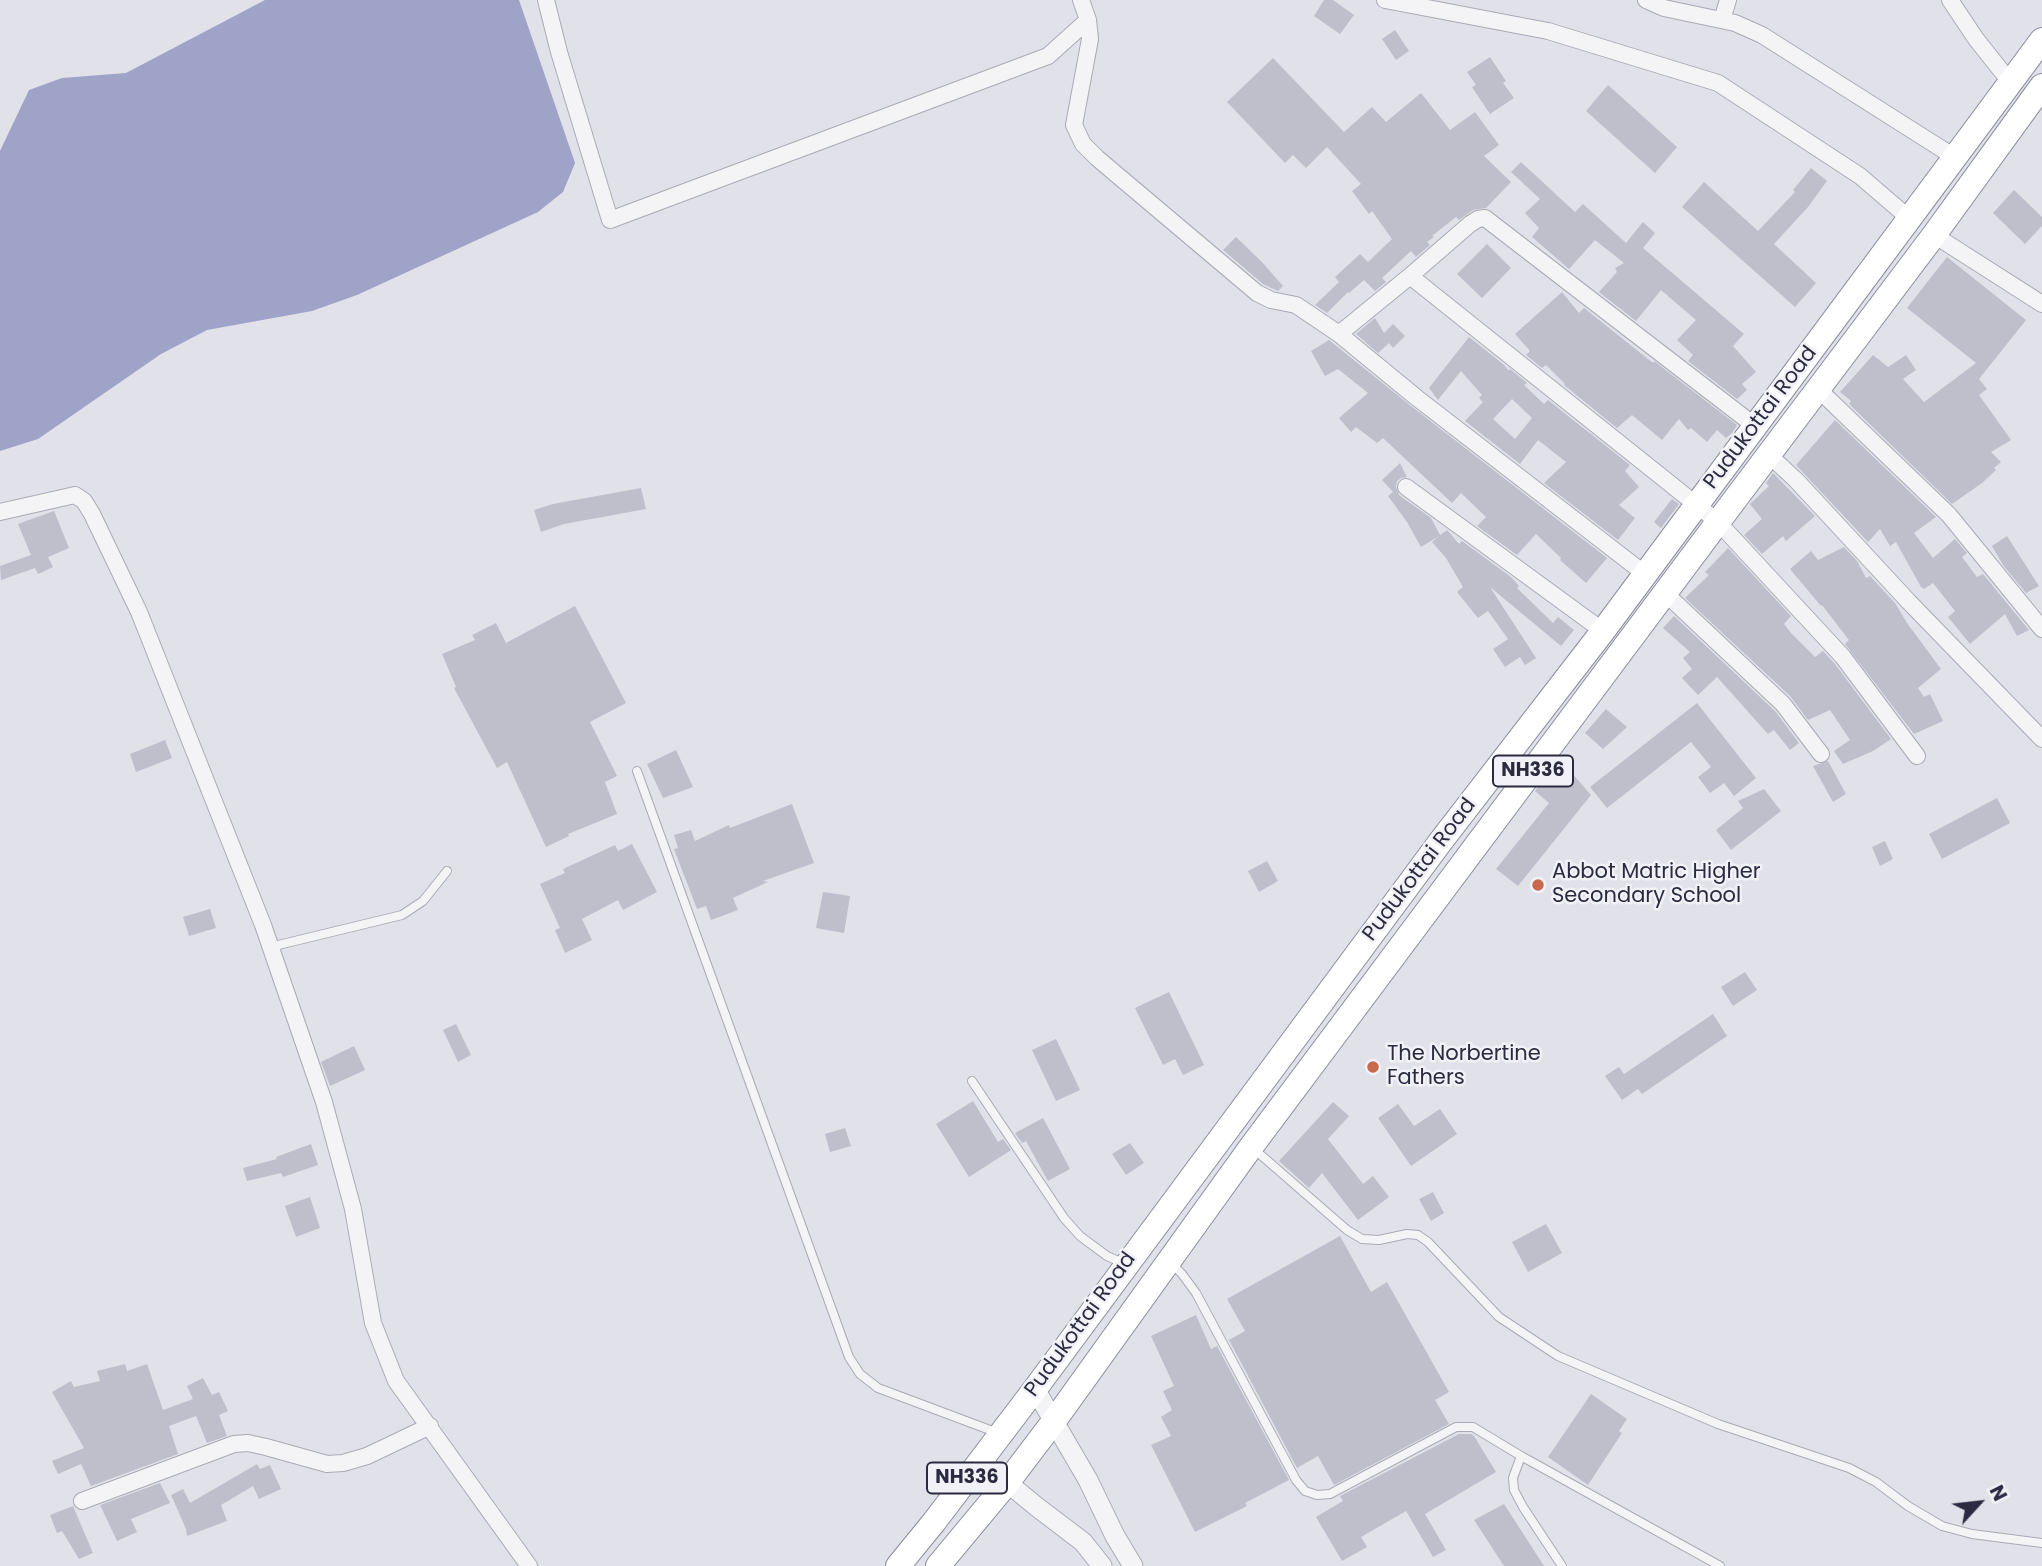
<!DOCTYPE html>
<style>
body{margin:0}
#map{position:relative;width:2042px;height:1566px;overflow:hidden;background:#e1e1e9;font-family:Poppins,sans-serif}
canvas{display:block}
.north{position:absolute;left:1944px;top:1468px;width:70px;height:70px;-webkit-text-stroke:5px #f1f1f7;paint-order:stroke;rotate:63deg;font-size:19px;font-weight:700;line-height:28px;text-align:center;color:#2b2a40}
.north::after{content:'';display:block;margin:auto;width:24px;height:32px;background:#2b2a40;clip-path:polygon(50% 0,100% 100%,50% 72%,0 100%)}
</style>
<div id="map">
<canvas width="2042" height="1566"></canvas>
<div class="north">N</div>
</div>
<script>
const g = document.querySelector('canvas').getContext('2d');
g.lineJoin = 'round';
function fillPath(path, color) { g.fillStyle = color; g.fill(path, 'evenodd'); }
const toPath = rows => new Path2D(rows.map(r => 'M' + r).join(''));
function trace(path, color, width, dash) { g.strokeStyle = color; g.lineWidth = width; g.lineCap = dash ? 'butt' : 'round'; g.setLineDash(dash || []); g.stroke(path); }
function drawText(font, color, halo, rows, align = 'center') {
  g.font = font + ' Poppins,sans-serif'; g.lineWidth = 5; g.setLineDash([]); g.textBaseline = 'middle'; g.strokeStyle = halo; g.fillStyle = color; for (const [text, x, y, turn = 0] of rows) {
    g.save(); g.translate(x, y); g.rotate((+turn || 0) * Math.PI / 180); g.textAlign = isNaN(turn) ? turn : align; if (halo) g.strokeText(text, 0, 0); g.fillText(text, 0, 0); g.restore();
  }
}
const water = toPath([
 [265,0,519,0,575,163,563,192,538,212,357,295,312,311,207,330,161,354,38,439,0,451,0,151,29,90,62,78,126,73]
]);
const building = toPath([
 [1324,0,1333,0,1354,15,1340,34,1314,16],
 [1395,30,1409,51,1396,60,1382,39],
 [1490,57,1506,81,1503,83,1514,98,1490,114,1472,87,1476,85,1467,72],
 [1273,58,1344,132,1372,107,1386,122,1421,93,1450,130,1475,112,1499,145,1484,156,1511,182,1486,208,1473,210,1459,220,1456,217,1432,236,1434,237,1427,242,1430,245,1416,257,1411,251,1382,278,1386,282,1375,291,1364,280,1349,293,1348,292,1327,313,1315,305,1339,282,1335,277,1360,254,1368,262,1392,239,1372,211,1369,214,1352,191,1361,184,1327,147,1306,168,1293,155,1285,163,1227,102],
 [1608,85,1677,147,1655,173,1586,111],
 [1521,162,1575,212,1583,204,1626,243,1643,222,1655,233,1643,248,1744,334,1733,346,1756,372,1742,384,1747,390,1737,399,1688,361,1693,355,1677,340,1696,320,1661,290,1636,321,1599,292,1617,272,1615,268,1624,263,1595,240,1569,269,1532,237,1539,228,1525,213,1540,199,1511,172],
 [1811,168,1827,181,1808,207,1774,244,1816,283,1795,307,1682,207,1704,182,1758,231,1795,192,1793,190],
 [2014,190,2042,217,2042,226,2025,244,1993,213],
 [1236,237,1262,262,1283,286,1278,291,1263,284,1223,250],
 [1487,244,1511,268,1482,298,1457,274],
 [1947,257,2026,320,1979,379,1987,389,1979,395,2011,440,1991,452,2001,462,1994,468,1996,470,1982,483,1952,504,1849,404,1851,401,1840,392,1873,355,1888,367,1906,355,1916,370,1903,379,1924,402,1976,363,1907,308],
 [1562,292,1579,313,1584,308,1653,363,1654,361,1737,425,1732,433,1726,438,1717,430,1707,442,1691,428,1688,430,1679,419,1662,440,1632,415,1617,428,1564,385,1565,384,1546,365,1542,368,1526,355,1530,351,1515,334],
 [1375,318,1384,333,1393,324,1405,336,1393,348,1389,343,1378,353,1356,334],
 [1469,337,1503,364,1509,371,1510,369,1527,383,1524,385,1544,404,1548,400,1630,465,1625,471,1639,487,1619,505,1635,518,1618,540,1544,483,1566,462,1538,440,1520,464,1465,421,1483,402,1479,398,1482,395,1461,371,1438,400,1429,388],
 [1512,399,1532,418,1515,439,1493,419],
 [1329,340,1411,406,1607,558,1586,583,1560,560,1561,558,1536,534,1517,555,1477,526,1486,517,1461,493,1452,503,1383,438,1377,443,1356,427,1351,432,1339,418,1368,393,1338,369,1325,376,1311,351],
 [1835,420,1936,517,1914,533,1933,558,1955,539,1967,553,1962,557,1977,577,1983,574,2029,630,2017,636,2005,614,1970,644,1948,617,1955,611,1933,583,1924,589,1921,587,1896,542,1890,546,1880,529,1868,542,1796,465],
 [1400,463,1407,477,1401,478,1397,481,1396,487,1399,495,1431,518,1440,535,1447,530,1459,544,1462,541,1511,577,1519,586,1517,588,1553,623,1558,617,1574,630,1561,646,1490,587,1536,658,1525,665,1520,657,1505,667,1493,649,1508,639,1488,611,1478,618,1457,592,1463,587,1446,558,1432,542,1439,536,1421,547,1407,522,1388,496,1393,492,1382,480],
 [1773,473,1815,516,1786,541,1783,536,1762,554,1744,535,1762,519,1750,504,1769,486,1766,483],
 [641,488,646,509,564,524,541,532,534,510,553,504],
 [1672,499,1679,504,1661,528,1654,522],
 [54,511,69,548,48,557,53,567,38,574,35,568,1,580,0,566,31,555,18,524],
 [2007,536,2039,586,2026,593,2003,565,1992,546],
 [1844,547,1857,561,1866,578,1870,576,1895,603,1907,623,1941,669,1918,688,1924,697,1930,694,1943,721,1914,734,1845,644,1849,640,1822,605,1821,606,1790,569,1811,551,1818,560],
 [1728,548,1791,616,1784,624,1792,634,1815,657,1823,651,1835,664,1891,739,1873,751,1843,764,1834,751,1850,740,1830,710,1808,720,1790,696,1685,598,1709,575,1705,572],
 [575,606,626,703,590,722,617,776,605,782,617,814,568,834,569,836,546,847,507,762,497,768,454,688,456,687,442,654,475,640,472,635,496,623,506,643],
 [1674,616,1775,711,1799,743,1790,750,1774,730,1768,734,1717,677,1698,695,1682,678,1692,669,1683,658,1690,652,1663,628],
 [1697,703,1756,778,1734,796,1724,783,1710,793,1698,777,1711,767,1691,742,1607,808,1590,787],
 [1606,709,1627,727,1603,749,1585,733],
 [165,740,172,758,136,772,130,754],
 [676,750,693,787,663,798,647,764],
 [1828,761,1846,794,1833,802,1813,766],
 [1552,769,1563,779,1570,771,1591,795,1518,886,1496,869,1549,803,1535,791],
 [1764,789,1781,811,1731,850,1716,830,1743,808,1738,801],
 [1997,798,2010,823,1942,859,1929,834],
 [792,804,814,863,763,881,768,882,733,898,738,910,711,920,706,906,697,909,674,849,678,848,674,835,691,830,695,841,729,825,730,828],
 [1885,841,1893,859,1880,866,1872,847],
 [632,844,657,892,623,910,618,900,582,919,592,940,565,953,555,930,560,928,540,884,565,873,563,869,615,845,618,851],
 [1267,861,1278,881,1259,892,1248,871],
 [823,892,850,896,844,933,816,928],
 [210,909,216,928,189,936,183,917],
 [1745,972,1757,990,1733,1006,1721,987],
 [1169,992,1204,1065,1183,1075,1175,1059,1163,1065,1135,1008],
 [1713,1014,1727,1036,1642,1094,1638,1089,1622,1100,1605,1076,1619,1067,1624,1074],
 [456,1024,471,1055,458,1062,443,1030],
 [1056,1039,1080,1090,1056,1101,1032,1050],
 [354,1046,365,1070,330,1086,321,1062],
 [973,1101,998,1142,1003,1139,1011,1150,969,1177,936,1124],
 [1333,1102,1349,1116,1328,1139,1363,1184,1373,1176,1389,1197,1358,1220,1322,1173,1309,1188,1279,1161],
 [1398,1104,1414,1126,1440,1109,1457,1134,1411,1166,1378,1118],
 [1043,1118,1070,1169,1048,1181,1026,1141,1022,1143,1015,1133],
 [845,1128,851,1146,830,1152,825,1134],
 [1130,1143,1144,1163,1126,1175,1112,1154],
 [311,1144,318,1165,283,1177,281,1173,247,1181,243,1168,277,1159,276,1157],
 [1433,1192,1444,1213,1431,1221,1419,1199],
 [310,1197,320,1228,296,1237,285,1206],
 [1546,1224,1562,1253,1528,1272,1512,1242],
 [1340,1236,1371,1292,1387,1282,1449,1392,1435,1400,1449,1424,1334,1485,1318,1456,1297,1468,1229,1340,1245,1331,1227,1299],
 [1196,1315,1211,1349,1217,1346,1289,1480,1245,1503,1247,1506,1195,1532,1151,1445,1171,1436,1161,1417,1172,1410,1163,1391,1174,1386,1151,1336],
 [125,1364,127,1371,147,1364,163,1410,193,1399,187,1386,203,1378,212,1395,219,1392,228,1411,219,1415,227,1436,207,1443,196,1416,169,1426,178,1454,91,1486,81,1464,58,1474,52,1461,84,1448,52,1392,71,1381,74,1387,100,1381,97,1371],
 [1591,1394,1627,1419,1619,1431,1622,1433,1588,1485,1548,1457],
 [1459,1434,1471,1434,1474,1436,1496,1472,1425,1514,1446,1550,1433,1557,1406,1511,1361,1537,1367,1547,1342,1561,1316,1517,1343,1501,1340,1496],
 [257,1464,260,1469,270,1465,281,1489,259,1499,253,1486,221,1505,227,1521,187,1536,186,1529,171,1495,183,1489,190,1503],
 [160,1483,170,1503,131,1519,137,1532,117,1541,100,1505],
 [1504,1504,1544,1566,1504,1566,1474,1520],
 [73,1506,93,1553,79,1559,62,1531,57,1533,50,1515]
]);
const service = toPath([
 [637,771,849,1357,860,1374,878,1388,998,1433],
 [270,947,402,915,423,901,447,871],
 [972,1081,1064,1218,1080,1236,1107,1256,1125,1264],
 [1254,1149,1347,1230,1362,1239,1379,1240,1407,1234,1418,1235,1428,1242,1499,1317,1558,1356,1718,1424,1849,1468,1876,1482,1908,1506,1942,1526,1972,1534,2042,1543],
 [1171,1263,1182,1274,1196,1293,1296,1480,1305,1491,1317,1495,1330,1494,1456,1427,1473,1427,1521,1456,1720,1566],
 [1521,1456,1513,1478,1514,1490,1523,1507,1562,1566]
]);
const minor = toPath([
 [546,0,559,52,610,220,1048,56,1088,20],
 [1081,0,1088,20,1090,39,1074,125,1083,144,1097,158,1257,293,1271,300,1296,305,1339,334,1417,398,1645,574],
 [1385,0,1548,31,1718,83,1860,176,1910,219],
 [1646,0,1664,8,1735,23,1762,35,1956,158],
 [1950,0,1976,39,2011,83],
 [1722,20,1728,0],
 [1934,235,2042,304],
 [1410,276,1718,522,1843,657,1917,756],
 [1339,334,1410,276,1470,224,1478,219,1485,218,1755,426],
 [1818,389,1949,515,2042,629],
 [1769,455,1796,480,1909,602,2042,739],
 [1406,487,1603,631],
 [0,512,75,495,84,501,92,514,139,612,263,925,324,1102,353,1209,373,1323,396,1381,529,1566],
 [1666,594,1783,704,1821,754],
 [82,1501,234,1444,248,1443,266,1447,327,1464,343,1463,367,1456,430,1426]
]);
const tertiary = toPath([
 [1035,1389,1088,1480,1115,1536,1133,1566],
 [981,1461,1037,1507,1083,1542,1102,1566]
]);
const trunk = toPath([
 [898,1566,934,1522,1035,1389,1441,841,1603,631,2042,40],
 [938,1566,1007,1483,1054,1421,1251,1147,1718,522,1934,235,2042,86]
]);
const markers = [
 [1538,885,7,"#c7694d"],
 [1373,1067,7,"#c7694d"]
];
const shields = [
 [1533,771,80],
 [967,1478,80]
];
const shieldNames = [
 ["NH336",1533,771],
 ["NH336",967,1478]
];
const streetNames = [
 ["Pudukottai Road",1761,418,-53],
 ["Pudukottai Road",1420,870,-53],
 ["Pudukottai Road",1081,1325,-54]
];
const poiNames = [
 ["Abbot Matric Higher",1552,873],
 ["Secondary School",1552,897],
 ["The Norbertine",1387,1055],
 ["Fathers",1387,1079]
];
fillPath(water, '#9ea3c7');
fillPath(building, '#bfbfcc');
trace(service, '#aaaab6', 10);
trace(minor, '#aaaab6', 18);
trace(tertiary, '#aaaab6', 21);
trace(trunk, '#898a9f', 26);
trace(service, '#f4f4f7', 8);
trace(minor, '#f4f4f7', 16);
trace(tertiary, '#f4f4f7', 19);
trace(trunk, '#fff', 24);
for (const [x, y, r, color] of markers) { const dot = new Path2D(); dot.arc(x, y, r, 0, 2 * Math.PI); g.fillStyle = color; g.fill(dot); trace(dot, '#f1f1f7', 2.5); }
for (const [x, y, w] of shields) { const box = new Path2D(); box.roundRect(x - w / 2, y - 15.5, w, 31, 5); g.fillStyle = '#f1f1f7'; g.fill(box); trace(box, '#2b2a40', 2); }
drawText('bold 19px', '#2b2a40', null, shieldNames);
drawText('21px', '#2b2a40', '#f1f1f7', streetNames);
drawText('21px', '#2b2a40', '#f1f1f7', poiNames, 'left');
</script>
